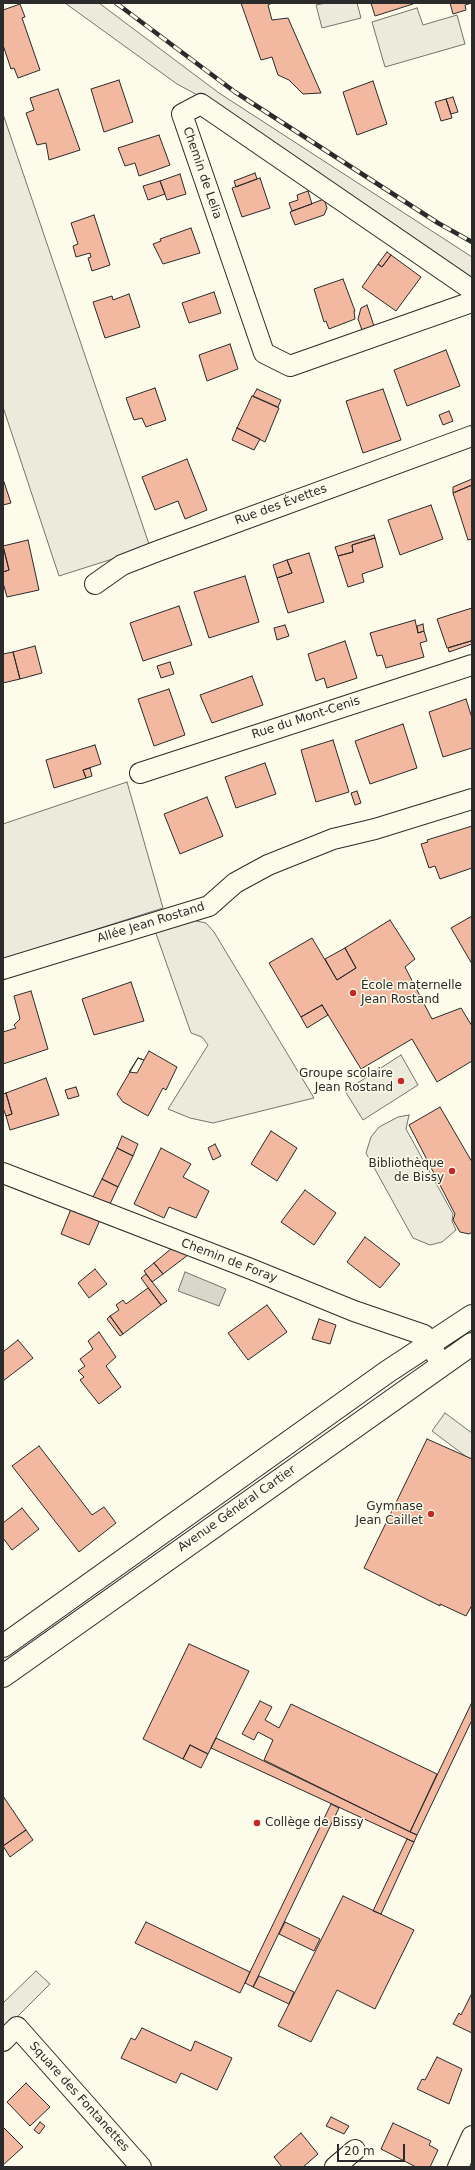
<!DOCTYPE html>
<meta charset="utf-8">
<style>
body{margin:0}
#map{position:relative;width:475px;height:2170px;overflow:hidden;background:#fdfbea;font-family:"DejaVu Sans",sans-serif}
canvas{display:block}
.frame{position:absolute;inset:0;border:4px solid #2b2b2b;pointer-events:none}
.scale{position:absolute;left:337px;top:2144px;width:68px;height:18px;box-sizing:border-box;border:2px solid #2b2b2b;border-top:0;padding-left:5px;font-size:12px;line-height:14px;white-space:nowrap;color:#2b2b2b;-webkit-text-stroke:3px #fdfbea;paint-order:stroke}
</style>
<div id="map">
<canvas width="475" height="2170"></canvas>
<div class="frame"></div>
<div class="scale">20 m</div>
</div>
<script>
const g = document.querySelector('canvas').getContext('2d');
g.lineJoin = 'round';
function fillPath(path, color) { g.fillStyle = color; g.fill(path, 'evenodd'); }
const toPath = rows => new Path2D(rows.map(r => 'M' + r).join(''));
function trace(path, color, width, dash) { g.strokeStyle = color; g.lineWidth = width; g.lineCap = dash ? 'butt' : 'round'; g.setLineDash(dash || []); g.stroke(path); }
function drawText(font, color, halo, rows, align = 'center') {
  g.font = font + ' "DejaVu Sans",sans-serif'; g.lineWidth = 3; g.setLineDash([]); g.textBaseline = 'middle'; g.strokeStyle = halo; g.fillStyle = color; for (const [text, x, y, turn = 0] of rows) {
    g.save(); g.translate(x, y); g.rotate((+turn || 0) * Math.PI / 180); g.textAlign = isNaN(turn) ? turn : align; if (halo) g.strokeText(text, 0, 0); g.fillText(text, 0, 0); g.restore();
  }
}
const green = toPath([
 [65,3,99,3,219,93,472,257,472,281,205,99,177,84,65,3],
 [3,114,150,547,59,576,3,407,3,114],
 [127,782,163,908,3,959,3,824,127,782],
 [187,919,206,923,214,932,314,1098,213,1123,190,1118,168,1109,208,1045,202,1037,191,1033,154,928,187,919],
 [401,1055,418,1085,363,1120,345,1091,401,1055],
 [409,1115,406,1129,453,1214,452,1221,456,1230,442,1242,430,1245,413,1238,366,1153,371,1137,379,1127,398,1117,409,1115]
]);
const parking = toPath([
 [326,3,357,3,361,18,322,28,316,5,326,3],
 [417,8,423,25,457,15,465,44,385,67,372,22,417,8],
 [445,1413,472,1433,472,1461,432,1431,445,1413],
 [36,1971,50,1984,7,2027,3,2023,3,2003,36,1971]
]);
const water = toPath([
 [185,1272,226,1289,219,1306,178,1291,185,1272]
]);
const building = toPath([
 [241,3,272,3,268,5,272,20,288,18,321,93,303,94,289,80,278,75,272,57,261,60,241,3],
 [371,3,413,3,413,4,375,16,371,3],
 [450,3,472,3,465,5,466,10,453,14,450,3],
 [20,4,25,17,22,18,40,70,18,78,14,68,11,69,3,45,3,10,20,4],
 [119,80,133,122,104,132,91,89,119,80],
 [373,81,387,124,357,135,343,92,373,81],
 [58,89,80,150,49,160,46,143,37,145,26,113,34,110,30,98,58,89],
 [453,97,458,112,451,114,446,99,453,97],
 [446,99,452,118,441,121,435,102,446,99],
 [159,135,170,165,139,176,135,163,125,166,118,148,159,135],
 [255,173,257,179,236,187,234,181,255,173],
 [180,174,186,194,167,200,160,181,180,174],
 [260,178,270,208,242,217,232,188,260,178],
 [160,181,165,194,148,200,143,186,160,181],
 [308,191,312,204,292,211,289,203,298,200,297,195,308,191],
 [324,199,327,208,324,215,295,225,290,212,324,199],
 [94,215,110,265,92,271,88,258,91,257,90,253,76,257,73,246,78,244,71,223,94,215],
 [191,228,200,253,163,264,153,244,161,241,160,239,191,228],
 [387,252,391,255,382,267,378,264,387,252],
 [391,255,421,277,396,311,362,287,378,264,382,267,391,255],
 [343,279,355,311,354,311,355,319,329,329,326,321,324,322,314,289,343,279],
 [214,292,221,313,189,323,182,303,214,292],
 [129,294,140,327,105,338,93,302,112,296,113,300,129,294],
 [367,305,374,326,362,330,358,319,361,308,367,305],
 [230,344,238,369,207,381,199,355,230,344],
 [446,350,460,386,407,406,394,370,446,350],
 [155,388,166,420,146,427,142,418,134,420,126,398,155,388],
 [257,389,281,400,278,407,253,396,257,389],
 [383,389,401,440,363,453,346,401,383,389],
 [252,396,279,408,265,442,237,428,252,396],
 [449,411,453,421,443,425,439,415,449,411],
 [237,428,260,439,254,450,232,440,237,428],
 [187,459,207,510,185,519,178,501,155,510,142,477,187,459],
 [3,479,11,503,3,505,3,479],
 [472,479,472,485,453,493,453,487,472,479],
 [472,485,472,539,468,540,453,493,472,485],
 [431,505,443,539,400,555,388,520,431,505],
 [374,535,375,538,352,545,353,552,338,556,335,547,374,535],
 [375,538,383,567,362,574,364,582,348,587,338,556,353,552,352,545,375,538],
 [28,540,39,590,7,597,3,583,3,572,9,570,3,546,28,540],
 [3,546,9,570,3,572,3,546],
 [309,553,324,602,288,613,277,578,292,573,287,560,309,553],
 [287,560,292,573,277,578,273,565,287,560],
 [245,576,259,622,209,638,194,592,245,576],
 [179,606,192,645,143,661,130,623,179,606],
 [472,608,472,644,471,641,447,648,437,619,472,608],
 [415,620,418,633,424,631,427,641,420,643,424,657,386,668,382,655,377,656,370,633,415,620],
 [423,624,424,631,418,633,417,626,423,624],
 [285,625,289,636,277,640,274,628,285,625],
 [345,641,357,678,327,688,324,678,316,681,308,654,345,641],
 [471,641,472,644,449,652,448,648,471,641],
 [35,646,42,673,20,679,13,652,35,646],
 [13,652,20,679,3,683,3,654,13,652],
 [170,662,174,674,161,678,157,666,170,662],
 [252,676,263,705,212,723,200,695,252,676],
 [169,689,185,735,154,746,138,699,169,689],
 [466,699,472,718,472,748,443,757,429,712,466,699],
 [403,724,417,768,370,784,355,741,403,724],
 [333,740,349,792,316,802,301,750,333,740],
 [95,745,101,764,83,770,86,778,54,788,46,760,95,745],
 [265,763,276,794,236,808,225,777,265,763],
 [90,768,92,776,86,778,83,770,90,768],
 [357,791,361,803,355,805,351,793,357,791],
 [207,797,223,836,180,854,164,814,207,797],
 [472,826,472,868,440,879,435,866,429,868,421,844,428,842,427,840,472,826],
 [472,916,472,964,451,928,472,916],
 [390,920,415,959,405,967,432,1019,461,1008,472,1026,472,1061,437,1082,412,1039,361,1069,322,1005,301,1017,269,963,312,938,337,980,356,968,345,948,390,920],
 [345,948,356,968,337,980,325,959,345,948],
 [131,982,144,1021,94,1035,82,999,131,982],
 [31,991,48,1049,3,1064,3,1032,16,1028,14,1025,20,1019,14,996,31,991],
 [322,1005,328,1015,307,1028,301,1017,322,1005],
 [149,1051,177,1067,166,1090,163,1088,148,1116,123,1102,117,1094,138,1058,144,1060,149,1051],
 [138,1058,144,1060,137,1073,129,1072,138,1058],
 [46,1078,59,1115,10,1130,6,1116,12,1114,6,1093,46,1078],
 [76,1087,79,1096,68,1099,65,1090,76,1087],
 [6,1093,12,1114,6,1116,3,1108,3,1094,6,1093],
 [440,1107,472,1162,472,1232,469,1234,460,1232,453,1220,455,1214,409,1125,440,1107],
 [271,1131,297,1148,277,1181,251,1164,271,1131],
 [122,1136,138,1144,133,1156,117,1148,122,1136],
 [215,1144,221,1156,213,1160,208,1148,215,1144],
 [117,1148,133,1156,118,1187,102,1179,117,1148],
 [161,1148,191,1164,183,1177,209,1191,196,1218,169,1207,164,1218,134,1204,161,1148],
 [102,1179,118,1187,110,1204,93,1197,102,1179],
 [305,1190,336,1213,314,1245,281,1222,305,1190],
 [71,1209,100,1220,89,1245,61,1234,71,1209],
 [365,1237,400,1264,380,1288,347,1262,365,1237],
 [172,1248,188,1255,163,1274,154,1263,172,1248],
 [154,1263,163,1274,152,1282,144,1271,154,1263],
 [95,1269,107,1284,89,1298,78,1283,95,1269],
 [146,1274,167,1301,161,1305,141,1278,146,1274],
 [148,1288,161,1305,123,1334,110,1316,119,1310,116,1305,123,1300,126,1304,148,1288],
 [267,1305,287,1332,248,1360,228,1333,267,1305],
 [110,1316,123,1334,120,1336,107,1319,110,1316],
 [319,1319,336,1325,330,1344,312,1339,319,1319],
 [99,1332,116,1357,106,1366,121,1387,99,1404,80,1380,84,1377,78,1371,85,1366,80,1359,93,1349,88,1341,99,1332],
 [18,1340,33,1358,3,1381,3,1352,18,1340],
 [427,1439,472,1459,472,1605,466,1616,440,1604,440,1606,364,1568,427,1439],
 [39,1446,92,1515,104,1507,116,1523,79,1552,12,1466,39,1446],
 [22,1508,39,1529,12,1550,3,1538,3,1523,22,1508],
 [189,1644,249,1671,208,1754,190,1745,183,1759,143,1739,189,1644],
 [260,1701,272,1707,265,1720,279,1728,291,1704,437,1774,410,1832,264,1760,273,1740,258,1732,254,1740,242,1734,260,1701],
 [472,1702,472,1720,417,1835,410,1832,472,1702],
 [216,1738,417,1835,414,1842,211,1748,216,1738],
 [190,1745,208,1754,201,1768,183,1759,190,1745],
 [3,1796,26,1830,3,1846,3,1796],
 [331,1804,339,1808,253,1987,245,1983,250,1972,331,1804],
 [26,1830,33,1840,10,1857,3,1846,26,1830],
 [407,1839,414,1842,381,1914,373,1911,407,1839],
 [343,1896,414,1930,375,2009,337,1990,311,2042,278,2026,343,1896],
 [146,1922,250,1972,240,1993,135,1943,146,1922],
 [285,1922,320,1939,314,1951,279,1934,285,1922],
 [259,1976,294,1992,289,2004,253,1987,259,1976],
 [472,1993,472,2033,453,2024,459,2013,461,2015,472,1993],
 [142,2028,191,2051,195,2041,232,2058,217,2090,181,2073,176,2083,121,2058,131,2038,135,2040,142,2028],
 [437,2057,462,2069,449,2104,417,2089,422,2079,425,2080,437,2057],
 [26,2083,50,2107,30,2126,7,2102,26,2083],
 [331,2117,349,2126,344,2134,326,2126,331,2117],
 [40,2122,45,2126,39,2134,34,2130,40,2122],
 [393,2123,431,2141,429,2145,438,2150,430,2167,416,2167,381,2149,393,2123],
 [3,2127,23,2147,3,2165,3,2127],
 [301,2133,318,2154,303,2167,282,2167,274,2157,301,2133]
]);
const minor = toPath([
 [472,290,201,104,182,114,264,353,290,366,472,302],
 [95,584,122,565,158,551,472,436],
 [140,773,472,665],
 [3,969,209,906,235,883,268,865,333,839,375,829,472,799],
 [3,1173,251,1269,354,1311,424,1335,442,1365],
 [3,2041,17,2027,141,2167],
 [335,2167,355,2150],
 [458,2167,472,2136]
]);
const secondary = toPath([
 [3,1646,387,1372,472,1316],
 [3,1676,472,1344]
]);
const rail = toPath([
 [116,3,235,92,438,223,472,242]
]);
const markers = [
 [353,993,4,"#c62828"],
 [401,1081,4,"#c62828"],
 [452,1171,4,"#c62828"],
 [431,1514,4,"#c62828"],
 [257,1823,4,"#c62828"]
];
const streetNames = [
 ["Chemin de Lelia",202,173,71],
 ["Rue des Évettes",281,505,-20],
 ["Rue du Mont-Cenis",306,718,-18],
 ["Allée Jean Rostand",151,923,-17],
 ["Chemin de Foray",229,1261,21],
 ["Avenue Général Cartier",237,1509,-35],
 ["Square des Fontanettes",79,2097,48]
];
const poiNames = [
 ["École maternelle",361,986,"left"],
 ["Jean Rostand",361,1000,"left"],
 ["Groupe scolaire",393,1074],
 ["Jean Rostand",393,1088],
 ["Bibliothèque",444,1164],
 ["de Bissy",444,1178],
 ["Gymnase",423,1507],
 ["Jean Caillet",423,1521],
 ["Collège de Bissy",265,1823,"left"]
];
fillPath(green, '#ecebdb');
trace(green, '#74746e', 1);
fillPath(parking, '#eceadb');
trace(parking, '#74746e', 1);
fillPath(water, '#d8d7c9');
trace(water, '#74746e', 1);
fillPath(building, '#f2b8a0');
trace(building, '#2b2b2b', 1);
trace(minor, '#2b2b2b', 22);
trace(secondary, '#2b2b2b', 24);
trace(minor, '#fdfbea', 20);
trace(secondary, '#fdfbea', 22);
trace(rail, '#2b2b2b', 4.5);
trace(rail, '#fdfbea', 3, [9]);
for (const [x, y, r, color] of markers) { const dot = new Path2D(); dot.arc(x, y, r, 0, 2 * Math.PI); g.fillStyle = color; g.fill(dot); trace(dot, '#fdfbea', 1.5); }
drawText('12px', '#2b2b2b', '#fdfbea', streetNames);
drawText('12px', '#2b2b2b', '#fdfbea', poiNames, 'right');
</script>
